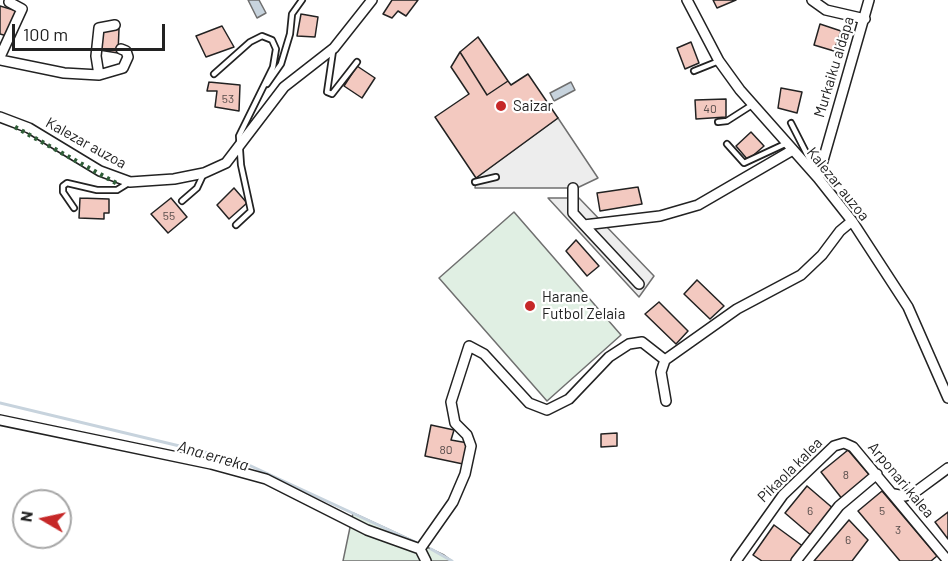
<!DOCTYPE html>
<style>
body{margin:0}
#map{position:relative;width:948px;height:561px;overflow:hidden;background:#fff;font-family:Barlow,sans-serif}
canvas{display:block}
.north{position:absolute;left:12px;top:489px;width:60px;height:60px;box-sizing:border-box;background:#fff;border:2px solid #a7a7a7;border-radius:50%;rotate:279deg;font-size:16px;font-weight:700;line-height:24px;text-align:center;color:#222}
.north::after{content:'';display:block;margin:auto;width:21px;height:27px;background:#c62828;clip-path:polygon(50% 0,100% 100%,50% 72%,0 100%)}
.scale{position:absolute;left:12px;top:24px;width:153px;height:27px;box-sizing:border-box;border:3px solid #222;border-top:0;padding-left:8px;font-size:18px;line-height:21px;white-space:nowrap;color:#222;-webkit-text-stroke:4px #fff;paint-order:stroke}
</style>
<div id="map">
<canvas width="948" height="561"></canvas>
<div class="north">N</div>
<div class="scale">100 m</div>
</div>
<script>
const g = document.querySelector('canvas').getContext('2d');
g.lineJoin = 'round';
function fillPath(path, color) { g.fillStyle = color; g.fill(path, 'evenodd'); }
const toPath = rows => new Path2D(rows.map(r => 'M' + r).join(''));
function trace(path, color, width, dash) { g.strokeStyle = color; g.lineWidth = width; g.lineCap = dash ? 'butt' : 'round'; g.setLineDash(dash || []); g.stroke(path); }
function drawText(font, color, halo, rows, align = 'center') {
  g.font = font + ' Barlow,sans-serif'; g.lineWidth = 4.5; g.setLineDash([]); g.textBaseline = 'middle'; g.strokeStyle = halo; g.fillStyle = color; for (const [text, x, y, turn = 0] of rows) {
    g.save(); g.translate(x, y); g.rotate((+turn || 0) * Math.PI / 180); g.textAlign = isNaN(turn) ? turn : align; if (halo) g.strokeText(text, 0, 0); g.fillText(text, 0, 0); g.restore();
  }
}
const green = toPath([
 [514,212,621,335,547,401,439,278,514,212],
 [353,513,444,555,452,561,343,561,353,513]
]);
const parking = toPath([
 [558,118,598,178,577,188,475,188,476,178,558,118],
 [548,198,579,198,654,276,639,297,548,198]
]);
const water = toPath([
 [248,0,259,0,266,13,257,18,248,0],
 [571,82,575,90,554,101,550,93,571,82]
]);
const stream = toPath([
 [0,403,238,460,415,542],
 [431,549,452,561]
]);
const building = toPath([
 [392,0,418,0,406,16,398,11,392,18,383,14,392,0],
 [713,0,736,0,717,8,713,0],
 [0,6,17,11,7,36,0,34,0,6],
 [301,14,318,17,315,37,297,36,301,14],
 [820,24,841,31,834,51,814,45,820,24],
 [222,26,234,47,206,57,196,36,222,26],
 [102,28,119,29,118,53,99,50,102,28],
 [478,37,508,81,487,95,460,52,478,37],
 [691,42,699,63,685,69,677,48,691,42],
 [460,52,487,95,508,81,511,85,528,74,558,118,476,178,435,117,469,94,451,67,460,52],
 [357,66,375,78,362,98,344,86,357,66],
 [209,82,240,85,239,111,215,107,217,91,207,91,209,82],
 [781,88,802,92,797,113,778,108,781,88],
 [726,99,726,117,696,119,695,100,726,99],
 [751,132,764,146,748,160,736,146,751,132],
 [638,187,642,204,600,211,597,193,638,187],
 [234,188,247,203,229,219,217,205,234,188],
 [80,198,109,199,109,213,104,213,104,219,79,218,80,198],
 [171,198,187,217,168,233,151,214,171,198],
 [576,240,599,266,587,276,566,251,576,240],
 [697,280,724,306,710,319,684,294,697,280],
 [659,302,688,331,676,344,645,314,659,302],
 [431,425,454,430,451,440,468,443,463,464,425,456,431,425],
 [617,433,617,446,601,447,601,434,617,433],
 [848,450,871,477,843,500,821,472,848,450],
 [807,486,835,510,813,537,785,513,807,486],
 [882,491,937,556,931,561,900,561,858,511,882,491],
 [948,512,948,539,935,522,948,512],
 [849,520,868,540,852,561,814,561,849,520],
 [774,525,804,547,794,561,762,561,753,555,774,525]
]);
const lane = toPath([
 [333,51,327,92,332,94,357,62],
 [694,71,719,61],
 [214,74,250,42,262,36,272,40,276,49,273,67,239,136,241,165,251,211,236,225],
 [267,84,281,64,290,34,292,14,302,0],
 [718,122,727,121,752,105],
 [791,123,816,172],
 [727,144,744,163,785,144],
 [475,182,496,177],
 [182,201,197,188,204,173],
 [74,208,63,192,63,186,67,183,97,190,117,190,130,182]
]);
const street = toPath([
 [687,0,719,61,740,90,818,178,852,221,908,307,948,398],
 [812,0,826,10,865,19],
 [0,57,22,9,9,2],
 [0,60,64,73,99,75,96,56,99,28,115,25],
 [99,75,123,68,128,57,126,51,121,49],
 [0,117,29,128,100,171,130,182,174,179,204,173,226,163,284,87,334,48,372,0],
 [818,178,869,0],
 [573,188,573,213,584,225,660,216,698,205,791,151],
 [584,225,639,284],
 [666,401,661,372,665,360,737,309,801,275,822,255,840,231,852,221],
 [0,420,211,464,266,479,367,530,420,549,426,561],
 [894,494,905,496,914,493,948,468],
 [420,549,453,502,465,474,471,446,467,435,455,423,451,402,469,346,484,354,529,403,547,410,569,399,609,357,629,344,642,342,665,360],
 [736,561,783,495,834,446,844,443,853,447,948,561],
 [796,561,839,506,877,474]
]);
const hedge = toPath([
 [15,127,116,183]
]);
const markers = [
 [501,106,6,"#c62828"],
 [530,306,6,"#c62828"]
];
const numberNames = [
 ["53",228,99],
 ["40",710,109],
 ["55",169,216],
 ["80",446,450],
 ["8",846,475],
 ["6",810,511],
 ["5",882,511],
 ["3",898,530],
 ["6",848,540]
];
const streetNames = [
 ["Murkaiku aldapa",834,67,-73],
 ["Kalezar auzoa",86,143,29],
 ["Kalezar auzoa",838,184,51],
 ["Pikaola kalea",790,470,-45],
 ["Arponari kalea",901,480,50]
];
const poiNames = [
 ["Saizar",513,106],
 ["Harane",542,297],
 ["Futbol Zelaia",542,314]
];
const waterNames = [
 ["Ana erreka",213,456,16]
];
fillPath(green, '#e0efe3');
trace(green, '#6f6f6f', 1.5);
fillPath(parking, '#ededed');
trace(parking, '#6f6f6f', 1.5);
fillPath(water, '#c7d3dd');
trace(water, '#6f6f6f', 1.5);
trace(stream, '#c7d3dd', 3);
fillPath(building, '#f3c9c0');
trace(building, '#222', 1.5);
trace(lane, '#222', 8);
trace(street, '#222', 12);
trace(lane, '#fff', 4.5);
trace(street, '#fff', 9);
trace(hedge, '#2f5e38', 4.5, [3, 4.5]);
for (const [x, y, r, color] of markers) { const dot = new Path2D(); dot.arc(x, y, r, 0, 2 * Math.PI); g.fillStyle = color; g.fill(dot); trace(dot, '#fff', 2); }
drawText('12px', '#564c4a', null, numberNames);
drawText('15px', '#222', '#fff', streetNames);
drawText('15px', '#222', '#fff', poiNames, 'left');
drawText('italic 16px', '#222', '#fff', waterNames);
</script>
